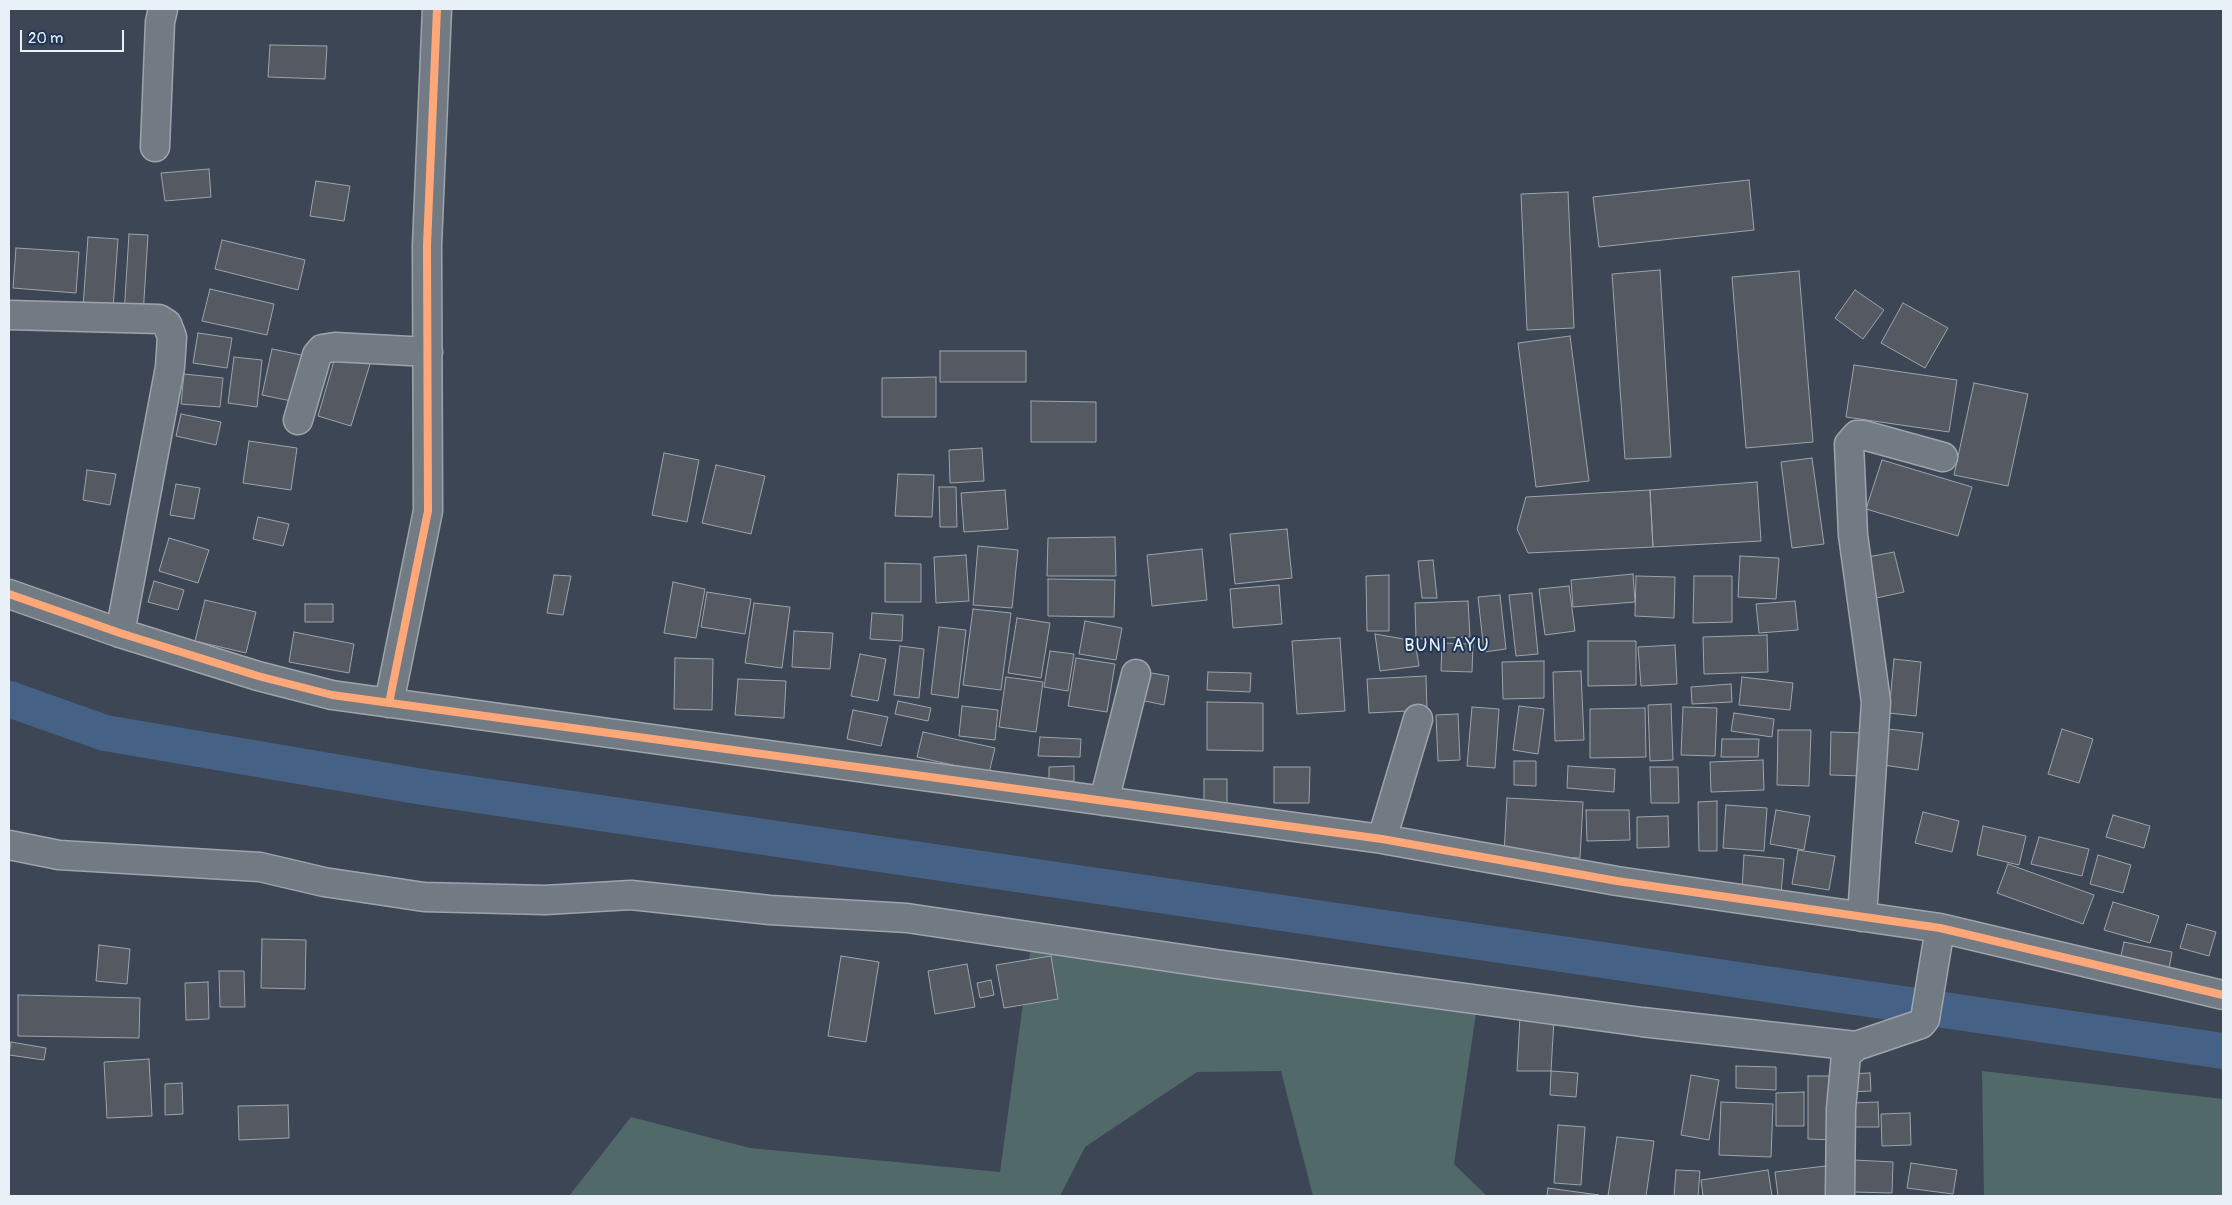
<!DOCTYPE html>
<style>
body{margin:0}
#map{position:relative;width:2232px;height:1205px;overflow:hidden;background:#3d4654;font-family:Pangolin,sans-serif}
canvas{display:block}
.frame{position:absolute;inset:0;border:10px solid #e8f1f8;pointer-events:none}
.scale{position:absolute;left:20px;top:30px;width:104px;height:22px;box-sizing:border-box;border:2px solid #e8f1f8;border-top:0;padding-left:6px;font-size:15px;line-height:18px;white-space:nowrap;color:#e8f1f8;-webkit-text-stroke:4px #1d3557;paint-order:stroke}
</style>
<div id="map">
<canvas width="2232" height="1205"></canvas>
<div class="frame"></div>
<div class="scale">20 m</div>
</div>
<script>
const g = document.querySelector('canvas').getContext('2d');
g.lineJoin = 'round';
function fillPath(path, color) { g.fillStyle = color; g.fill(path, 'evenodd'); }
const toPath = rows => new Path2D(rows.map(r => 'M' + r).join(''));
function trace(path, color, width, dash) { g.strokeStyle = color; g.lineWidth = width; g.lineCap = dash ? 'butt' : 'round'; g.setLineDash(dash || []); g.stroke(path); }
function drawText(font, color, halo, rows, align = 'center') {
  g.font = font + ' Pangolin,sans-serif'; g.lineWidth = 4; g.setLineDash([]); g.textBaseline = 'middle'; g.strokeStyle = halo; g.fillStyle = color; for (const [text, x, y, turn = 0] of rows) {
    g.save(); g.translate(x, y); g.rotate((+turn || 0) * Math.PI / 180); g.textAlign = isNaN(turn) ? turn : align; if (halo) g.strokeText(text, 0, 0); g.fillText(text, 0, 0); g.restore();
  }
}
const green = toPath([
 [1034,923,1477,1006,1454,1164,1487,1196,1313,1196,1281,1071,1197,1072,1085,1147,1060,1196,569,1196,631,1117,750,1148,1000,1172],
 [1982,1071,2223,1099,2223,1196,1984,1196]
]);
const canal = toPath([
 [9,699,105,733,423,787,2223,1051]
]);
const building = toPath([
 [270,45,327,46,325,79,268,77,270,45],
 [209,169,211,197,165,201,161,173,209,169],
 [1749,180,1754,230,1599,247,1593,197,1749,180],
 [316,181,350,186,344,221,310,216,316,181],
 [1568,192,1574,328,1527,330,1521,194,1568,192],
 [129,234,148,235,143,316,124,315,129,234],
 [88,237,118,239,113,309,83,307,88,237],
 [222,240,305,260,298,290,215,269,222,240],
 [16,248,79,252,76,293,13,288,16,248],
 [1660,270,1671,457,1625,459,1612,274,1660,270],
 [1799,271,1813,442,1746,448,1732,277,1799,271],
 [210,289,274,304,267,335,202,321,210,289],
 [1855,290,1884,310,1863,339,1835,318,1855,290],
 [1903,303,1948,328,1925,368,1881,343,1903,303],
 [198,333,232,338,227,368,193,363,198,333],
 [1570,336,1589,481,1536,487,1518,343,1570,336],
 [272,349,306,356,296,402,262,395,272,349],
 [940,351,1026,351,1026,382,940,382,940,351],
 [336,354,370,364,351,426,318,416,336,354],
 [234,357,262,360,257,407,228,403,234,357],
 [1854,365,1957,380,1949,432,1846,417,1854,365],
 [184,374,223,378,220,407,181,404,184,374],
 [936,377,936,417,882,417,882,378,936,377],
 [1974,383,2028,394,2008,486,1954,475,1974,383],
 [1031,401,1096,402,1096,442,1031,442,1031,401],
 [181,414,221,422,216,445,176,436,181,414],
 [249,441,297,448,291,490,243,483,249,441],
 [982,448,984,481,950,483,949,450,982,448],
 [664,453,699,460,687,522,652,515,664,453],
 [1812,458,1824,544,1792,548,1781,462,1812,458],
 [1882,460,1972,487,1958,536,1866,509,1882,460],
 [716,465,765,476,751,534,702,523,716,465],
 [87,470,116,474,110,505,83,500,87,470],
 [898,474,934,475,932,517,895,516,898,474],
 [1757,482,1761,541,1653,547,1650,490,1757,482],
 [176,484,200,488,194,519,170,515,176,484],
 [939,487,956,487,957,527,940,527,939,487],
 [1005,490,1008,529,964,532,961,493,1005,490],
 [1650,490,1653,547,1528,553,1517,529,1526,497,1650,490],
 [258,517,289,524,283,546,253,539,258,517],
 [1287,529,1292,578,1235,584,1230,534,1287,529],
 [1115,537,1116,576,1047,576,1048,538,1115,537],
 [169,538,209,550,198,583,159,571,169,538],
 [978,546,1018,550,1012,608,973,605,978,546],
 [1202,549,1207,600,1152,606,1147,555,1202,549],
 [1894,552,1904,592,1872,599,1863,558,1894,552],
 [966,555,969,601,936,603,934,557,966,555],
 [1740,556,1779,558,1776,599,1738,597,1740,556],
 [1433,560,1437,598,1422,598,1418,561,1433,560],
 [885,563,921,564,921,602,885,602,885,563],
 [1633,574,1635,602,1573,607,1571,580,1633,574],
 [554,575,571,576,563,615,547,613,554,575],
 [1389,575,1389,631,1367,631,1366,576,1389,575],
 [1636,576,1675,577,1674,618,1635,616,1636,576],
 [1694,576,1732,576,1732,622,1693,623,1694,576],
 [1048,579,1115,580,1114,617,1048,616,1048,579],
 [154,581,184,590,178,610,148,602,154,581],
 [673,582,705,589,696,638,664,633,673,582],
 [1279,585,1282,624,1233,628,1230,589,1279,585],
 [1569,586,1575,631,1545,635,1539,589,1569,586],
 [707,592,751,599,745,634,701,627,707,592],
 [1532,593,1538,654,1516,656,1509,595,1532,593],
 [1500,595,1506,649,1484,652,1478,597,1500,595],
 [205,600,256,612,246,653,195,641,205,600],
 [1468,601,1470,637,1416,639,1415,603,1468,601],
 [1795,601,1798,630,1759,633,1756,604,1795,601],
 [754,603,790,607,782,668,745,663,754,603],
 [305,604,333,604,333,622,305,622,305,604],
 [973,609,1011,613,1001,690,963,685,973,609],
 [872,613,903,615,902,641,870,639,872,613],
 [1017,618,1050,623,1041,678,1008,673,1017,618],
 [1085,621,1122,628,1116,660,1079,654,1085,621],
 [939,627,966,630,958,698,931,694,939,627],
 [794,631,833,633,830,669,792,667,794,631],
 [294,632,354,644,349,673,289,662,294,632],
 [1375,634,1415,641,1419,666,1380,671,1375,634],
 [1767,635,1768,672,1704,674,1703,637,1767,635],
 [1340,638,1345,711,1297,714,1292,641,1340,638],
 [1588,641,1636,641,1636,685,1588,686,1588,641],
 [1442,643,1473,644,1472,672,1441,671,1442,643],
 [1675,645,1677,684,1641,686,1638,647,1675,645],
 [900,646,924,649,919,698,894,695,900,646],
 [1050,651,1074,654,1068,691,1044,687,1050,651],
 [860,654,886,659,878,701,851,696,860,654],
 [675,658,713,659,712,710,674,709,675,658],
 [1076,658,1115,664,1107,712,1068,706,1076,658],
 [1894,659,1921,662,1916,716,1889,713,1894,659],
 [1544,661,1544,698,1503,699,1502,662,1544,661],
 [1581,671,1584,740,1555,741,1553,672,1581,671],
 [1145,672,1169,676,1164,705,1140,700,1145,672],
 [1208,672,1251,673,1250,692,1207,690,1208,672],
 [1426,676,1427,710,1369,713,1367,679,1426,676],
 [1006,677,1043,682,1036,732,999,727,1006,677],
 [1742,677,1793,683,1790,710,1739,705,1742,677],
 [738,679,786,681,784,718,735,715,738,679],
 [1731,684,1732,702,1692,704,1691,687,1731,684],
 [898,701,931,708,928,721,895,714,898,701],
 [1207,702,1263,703,1263,751,1207,750,1207,702],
 [1671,704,1673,760,1650,761,1648,705,1671,704],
 [962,706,998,710,995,740,959,736,962,706],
 [1519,706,1544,709,1538,754,1513,750,1519,706],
 [1472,707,1499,709,1495,768,1467,766,1472,707],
 [1683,707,1717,708,1715,756,1681,755,1683,707],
 [1645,708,1646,757,1590,758,1590,709,1645,708],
 [853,710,888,717,881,746,847,739,853,710],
 [1734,713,1774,719,1772,737,1731,731,1734,713],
 [1458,714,1460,760,1438,761,1436,715,1458,714],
 [1880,728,1923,733,1918,770,1876,764,1880,728],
 [2062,729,2093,739,2079,783,2048,774,2062,729],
 [1778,730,1811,730,1809,786,1777,785,1778,730],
 [923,732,995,748,989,773,917,757,923,732],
 [1831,732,1864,733,1863,776,1830,775,1831,732],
 [1040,737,1081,739,1080,757,1038,756,1040,737],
 [1722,739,1759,739,1758,757,1721,757,1722,739],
 [1763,760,1764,790,1711,792,1710,762,1763,760],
 [1514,761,1536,761,1536,786,1514,785,1514,761],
 [1074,766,1074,781,1049,782,1049,767,1074,766],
 [1568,766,1615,769,1614,792,1567,788,1568,766],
 [1274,767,1310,767,1309,803,1274,803,1274,767],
 [1650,767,1678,767,1679,803,1651,803,1650,767],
 [1204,779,1227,779,1227,808,1204,809,1204,779],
 [1507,798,1583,802,1580,858,1504,854,1507,798],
 [1717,801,1717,851,1699,851,1698,802,1717,801],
 [1726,805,1767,808,1764,851,1723,848,1726,805],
 [1586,810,1629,810,1630,840,1587,841,1586,810],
 [1776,810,1810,816,1804,850,1770,844,1776,810],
 [1923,812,1959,821,1952,852,1915,843,1923,812],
 [2113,815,2150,826,2144,848,2106,837,2113,815],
 [1668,816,1669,847,1637,848,1637,817,1668,816],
 [1983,826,2026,836,2019,865,1977,855,1983,826],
 [2039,837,2089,849,2082,876,2031,864,2039,837],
 [1798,850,1835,856,1829,890,1792,884,1798,850],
 [1744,855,1784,859,1781,893,1742,890,1744,855],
 [2098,855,2131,865,2123,893,2090,884,2098,855],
 [2008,864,2094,895,2083,924,1997,893,2008,864],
 [2113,902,2159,916,2150,943,2104,930,2113,902],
 [2187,924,2216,932,2209,956,2180,948,2187,924],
 [262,939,306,940,305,989,261,988,262,939],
 [2124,942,2172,952,2168,974,2119,965,2124,942],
 [99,945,130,949,127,984,96,981,99,945],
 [841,956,879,962,866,1042,828,1036,841,956],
 [1051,956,1058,999,1004,1008,996,965,1051,956],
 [967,964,975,1007,935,1014,928,971,967,964],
 [219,971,244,971,245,1007,220,1007,219,971],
 [991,980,994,995,980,998,977,983,991,980],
 [208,982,209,1019,186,1020,185,983,208,982],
 [18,995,140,998,139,1038,18,1036,18,995],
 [1520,1017,1554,1019,1551,1071,1517,1071,1520,1017],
 [11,1042,46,1048,44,1060,9,1055,11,1042],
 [149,1059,152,1116,107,1118,104,1062,149,1059],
 [1736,1066,1776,1067,1776,1090,1736,1088,1736,1066],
 [1551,1071,1578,1073,1576,1097,1550,1095,1551,1071],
 [1870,1073,1871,1091,1848,1092,1847,1074,1870,1073],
 [1691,1075,1719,1080,1709,1140,1681,1135,1691,1075],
 [1808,1076,1837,1076,1836,1140,1808,1139,1808,1076],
 [182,1083,183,1114,165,1115,165,1084,182,1083],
 [1804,1092,1804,1126,1776,1126,1776,1093,1804,1092],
 [1721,1102,1773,1104,1771,1157,1719,1155,1721,1102],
 [1878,1102,1879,1127,1852,1127,1851,1103,1878,1102],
 [288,1105,289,1138,239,1140,238,1106,288,1105],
 [1910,1113,1911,1145,1882,1146,1881,1114,1910,1113],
 [1558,1125,1585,1127,1581,1185,1554,1183,1558,1125],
 [1617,1137,1654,1141,1646,1196,1608,1196,1617,1137],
 [1854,1160,1893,1162,1892,1193,1853,1192,1854,1160],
 [1911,1163,1957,1170,1953,1194,1907,1188,1911,1163],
 [1826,1166,1828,1196,1778,1196,1775,1172,1826,1166],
 [1676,1170,1700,1171,1698,1196,1674,1196,1676,1170],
 [1768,1170,1772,1196,1703,1196,1701,1180,1768,1170],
 [1548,1188,1599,1195,1547,1196,1548,1188]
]);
const minor = toPath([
 [155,147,160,22,163,9],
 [9,315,159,319,167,324,172,337,170,367,120,633],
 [298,420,317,355,322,349,335,347,428,352],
 [9,594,120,633,258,676,332,695,1382,839,1617,881,1940,928,2223,995],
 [389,703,428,511,427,245,437,9],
 [1104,801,1136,674],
 [1382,839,1418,719],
 [9,845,59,855,260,867,324,882,424,897,545,900,631,895,770,910,907,918,1216,964,1642,1022,1856,1046],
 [1862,917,1876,702,1853,535,1849,444,1857,435,1863,435,1943,457],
 [1840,1196,1841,1109,1846,1055,1856,1046,1921,1024,1925,1019,1940,928]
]);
const cycleway = toPath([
 [9,594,120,633,258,676,332,695,1382,839,1617,881,1940,928,2223,995],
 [389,703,428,511,427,245,437,9]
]);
const quarterNames = [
 ["BUNI AYU",1447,646]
];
fillPath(green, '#516968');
trace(canal, '#456286', 36);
fillPath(building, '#555962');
trace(building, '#9ea4ab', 1);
trace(minor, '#9ea4ab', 31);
trace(minor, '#727a84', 28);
trace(cycleway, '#fea87a', 8);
g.letterSpacing = '1px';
drawText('18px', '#e8f1f8', '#1d3557', quarterNames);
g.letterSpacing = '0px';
</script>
